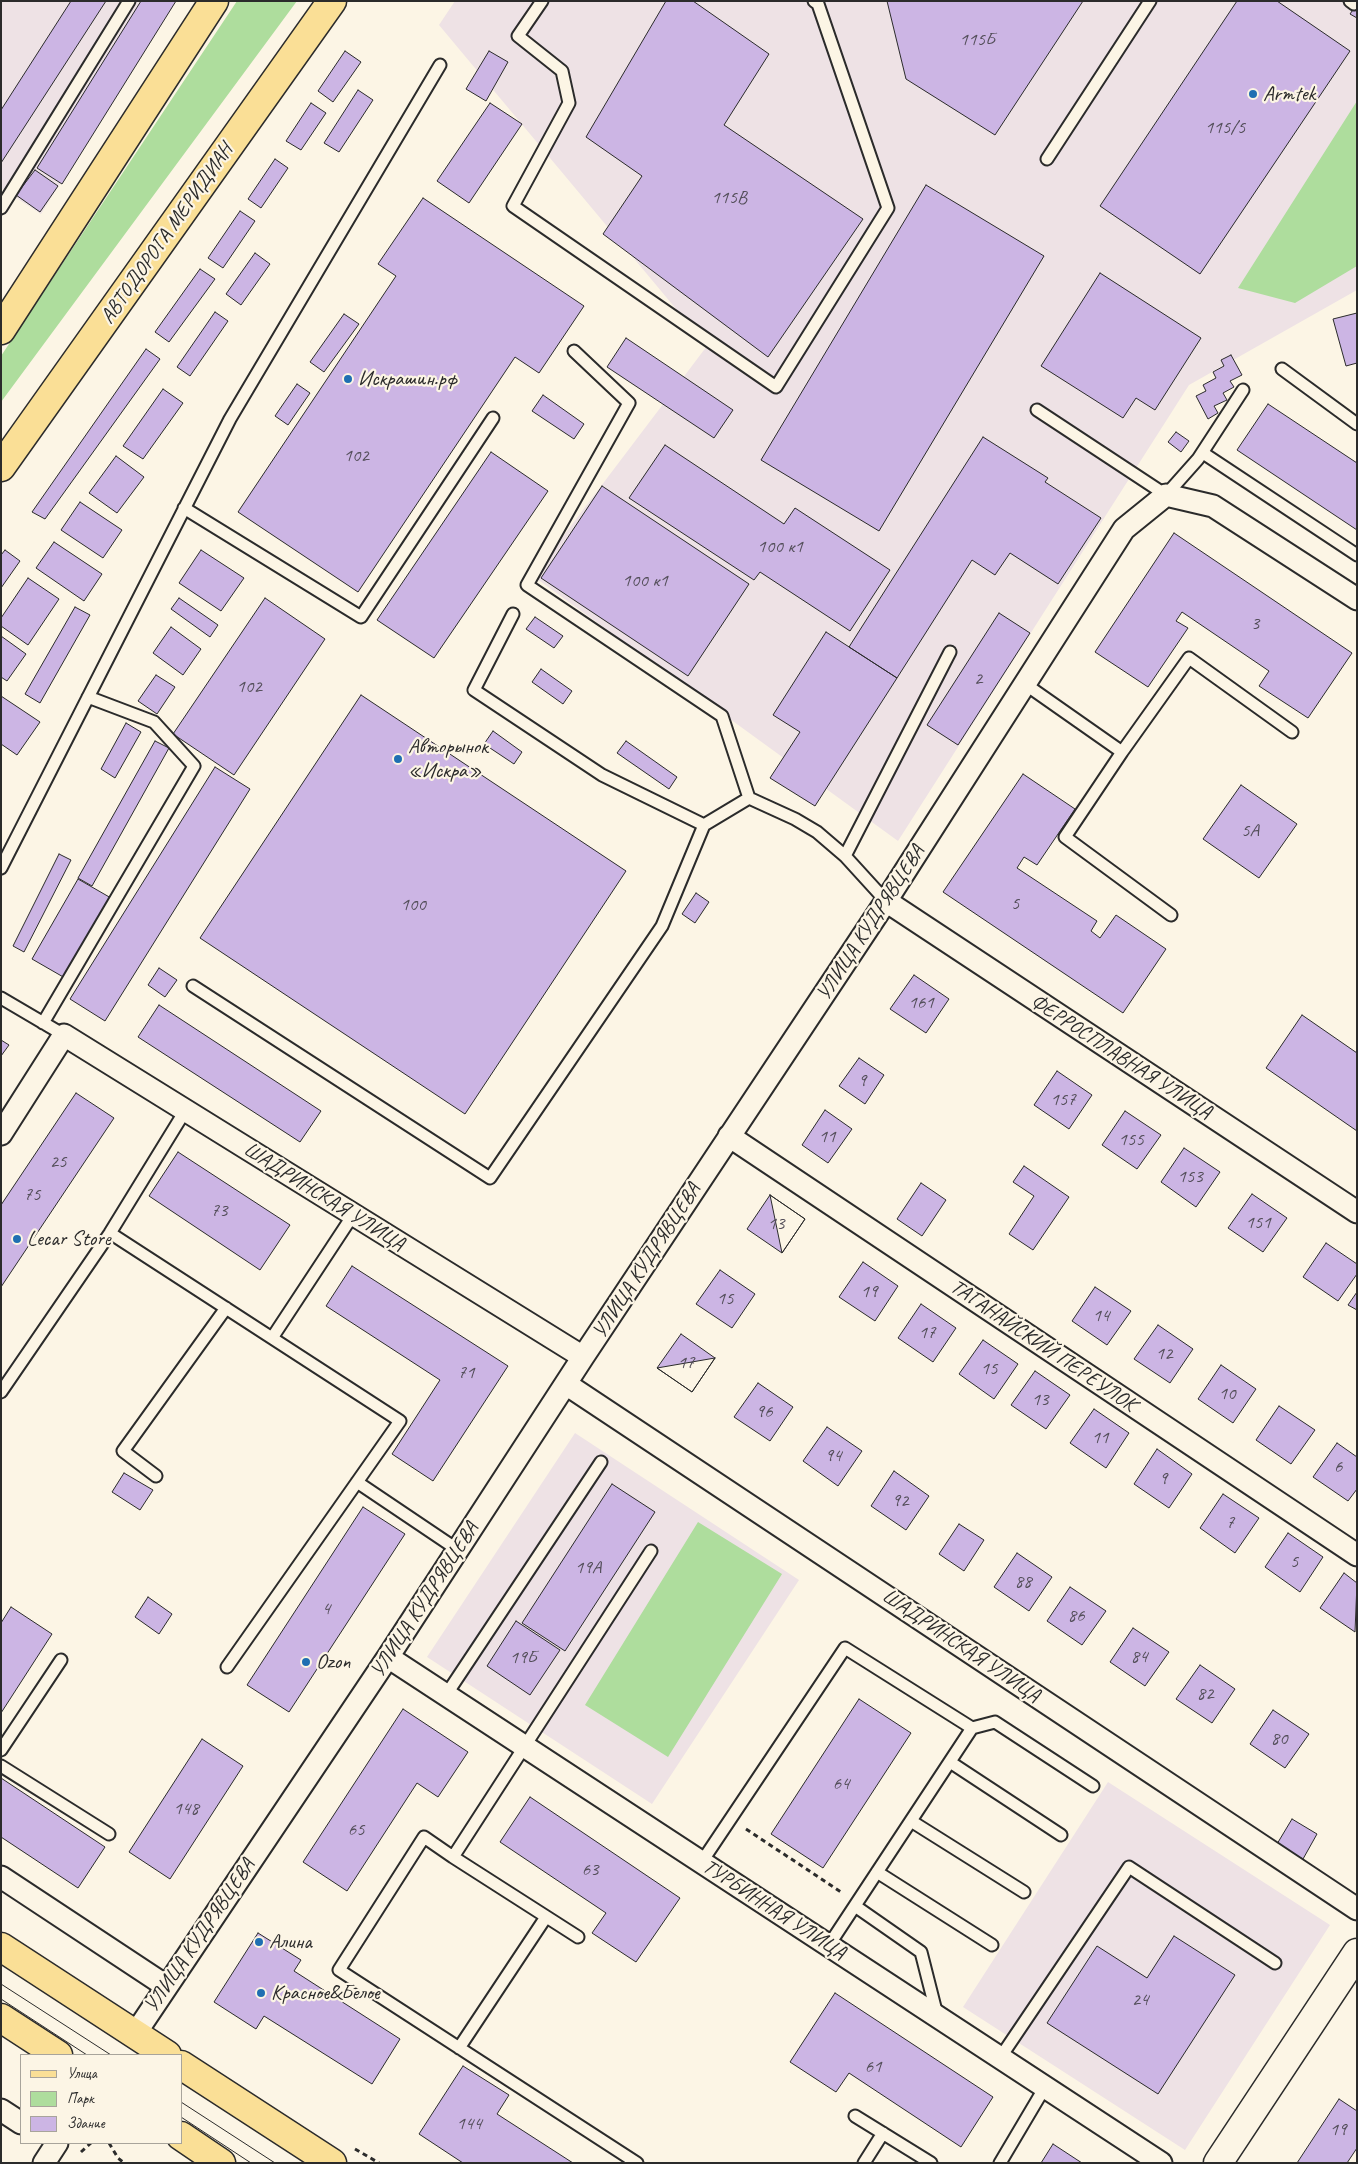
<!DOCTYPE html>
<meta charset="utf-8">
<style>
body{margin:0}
#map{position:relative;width:1358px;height:2164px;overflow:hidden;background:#fcf5e5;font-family:Caveat,sans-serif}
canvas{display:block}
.frame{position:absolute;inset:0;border:2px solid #2b2b2b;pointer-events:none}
.legend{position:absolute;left:20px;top:2054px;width:162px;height:90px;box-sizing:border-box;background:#fcf5e5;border:1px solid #a8a49b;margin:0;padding:6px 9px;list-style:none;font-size:15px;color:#2b2b2b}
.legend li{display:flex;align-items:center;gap:10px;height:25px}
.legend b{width:25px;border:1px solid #a8a49b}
</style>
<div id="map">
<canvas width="1358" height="2164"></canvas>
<div class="frame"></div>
<ul class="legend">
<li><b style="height:6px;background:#fadf96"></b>Улица</li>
<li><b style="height:14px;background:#aedd9d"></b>Парк</li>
<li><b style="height:14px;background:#ccb5e4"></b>Здание</li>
</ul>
</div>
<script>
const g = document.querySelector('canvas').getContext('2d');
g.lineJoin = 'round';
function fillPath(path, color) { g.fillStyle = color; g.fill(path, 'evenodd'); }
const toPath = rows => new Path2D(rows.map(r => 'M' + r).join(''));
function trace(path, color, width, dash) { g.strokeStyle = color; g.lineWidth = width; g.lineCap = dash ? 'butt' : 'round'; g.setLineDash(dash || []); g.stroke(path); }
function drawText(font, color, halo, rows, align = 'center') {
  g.font = font + ' Caveat,sans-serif'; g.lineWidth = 4.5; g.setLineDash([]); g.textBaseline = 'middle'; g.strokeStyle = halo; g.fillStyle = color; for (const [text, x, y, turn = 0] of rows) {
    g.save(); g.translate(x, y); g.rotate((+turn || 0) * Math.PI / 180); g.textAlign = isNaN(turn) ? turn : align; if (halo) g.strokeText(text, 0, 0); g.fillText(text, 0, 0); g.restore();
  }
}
const built = toPath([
 [1,1,175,1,41,214,1,188],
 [455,1,1357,1,1357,290,1189,385,898,841,533,576,707,346,439,25],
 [575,1433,799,1580,652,1804,427,1657],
 [1108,1782,1330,1925,1185,2150,963,2007]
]);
const green = toPath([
 [237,1,297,1,1,402,1,356],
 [1357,101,1357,266,1295,303,1238,288],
 [698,1522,782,1574,668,1757,585,1705]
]);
const building = toPath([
 [71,1,106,1,1,163,1,110,71,1],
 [141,1,176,1,62,184,37,168,141,1],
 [666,1,693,1,769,54,724,125,863,219,768,357,603,234,642,176,586,137,666,1],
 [887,1,1083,1,995,135,906,79,887,1],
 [1237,1,1277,1,1350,51,1200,274,1100,206,1237,1],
 [1357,4,1357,18,1350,14,1357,4],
 [345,51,361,62,333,102,318,91,345,51],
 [489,51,508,62,486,101,466,89,489,51],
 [358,90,373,100,339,152,324,143,358,90],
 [311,103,326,113,301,150,286,141,311,103],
 [490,103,522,124,469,203,437,181,490,103],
 [275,159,288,168,261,208,248,199,275,159],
 [35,170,58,186,40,212,16,195,35,170],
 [926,185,1044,256,879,531,761,460,926,185],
 [423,198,584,306,539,373,515,357,358,592,238,512,396,276,378,264,423,198],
 [240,211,255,221,223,268,208,258,240,211],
 [255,253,270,264,241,305,226,294,255,253],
 [200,269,215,279,169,342,155,332,200,269],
 [1100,273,1201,338,1155,410,1136,398,1123,418,1041,366,1100,273],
 [215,312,228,321,190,376,177,367,215,312],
 [1357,313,1357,363,1346,366,1333,319,1357,313],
 [344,314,359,324,324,372,310,362,344,314],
 [626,338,733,410,714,438,607,367,626,338],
 [146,349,160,359,45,519,32,512,146,349],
 [1231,355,1242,375,1230,381,1234,387,1223,393,1227,400,1214,406,1218,413,1208,419,1196,396,1206,391,1203,385,1216,378,1213,372,1224,366,1221,360,1231,355],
 [297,384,310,393,288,425,275,416,297,384],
 [163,389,183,403,143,459,123,446,163,389],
 [543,395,584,424,574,439,532,411,543,395],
 [1268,404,1357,463,1357,530,1237,450,1268,404],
 [1176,432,1189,441,1181,452,1168,442,1176,432],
 [983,437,1048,478,1045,482,1101,518,1058,584,1010,553,995,575,972,560,897,678,849,647,983,437],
 [665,445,784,524,795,508,890,570,850,631,760,572,754,580,629,498,665,445],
 [491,452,548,491,434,658,377,620,491,452],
 [116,456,144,477,117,513,89,493,116,456],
 [602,486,749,584,688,676,541,578,602,486],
 [80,502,122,530,103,558,61,530,80,502],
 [1174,533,1352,653,1308,718,1259,686,1269,671,1182,612,1176,621,1188,628,1148,687,1095,652,1174,533],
 [54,542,102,574,84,601,36,568,54,542],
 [5,550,20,561,1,588,1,555,5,550],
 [201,550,244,578,221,611,179,583,201,550],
 [28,578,59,599,28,645,1,626,1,618,28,578],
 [179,598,218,625,210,637,171,609,179,598],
 [265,598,325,639,234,775,173,734,265,598],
 [75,607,90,615,40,703,25,694,75,607],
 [999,613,1030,633,958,745,927,725,999,613],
 [535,617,563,636,554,648,526,629,535,617],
 [171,627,201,649,183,675,153,653,171,627],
 [826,632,897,678,815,806,770,778,800,732,773,715,826,632],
 [1,636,26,654,7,681,1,677,1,636],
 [541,669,572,691,563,704,532,682,541,669],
 [156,675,175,687,157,714,138,701,156,675],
 [361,695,626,871,465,1114,200,938,361,695],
 [1,696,40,722,17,755,1,744,1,696],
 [126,723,141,732,115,778,101,769,126,723],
 [493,731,522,752,514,764,484,744,493,731],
 [155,741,169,748,92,886,78,878,155,741],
 [626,741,677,777,669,789,617,753,626,741],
 [215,767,250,789,105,1021,70,999,215,767],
 [1023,774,1075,809,1037,865,1024,857,1017,868,1097,921,1091,931,1100,938,1116,915,1166,949,1123,1013,943,892,1023,774],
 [1241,785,1297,824,1259,878,1203,839,1241,785],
 [59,854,71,860,24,952,13,946,59,854],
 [78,879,111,898,65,978,32,959,78,879],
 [696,893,709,902,695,923,682,914,696,893],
 [159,968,177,980,165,997,148,985,159,968],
 [914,975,949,999,926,1033,890,1009,914,975],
 [159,1005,321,1111,300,1142,138,1037,159,1005],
 [1302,1015,1357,1053,1357,1131,1266,1068,1302,1015],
 [1,1040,9,1045,1,1056,1,1040],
 [859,1058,884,1075,865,1104,839,1086,859,1058],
 [1057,1071,1092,1095,1069,1129,1034,1105,1057,1071],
 [76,1093,114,1118,1,1287,1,1205,76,1093],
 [825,1110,852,1129,828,1163,802,1145,825,1110],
 [1125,1111,1161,1135,1137,1169,1102,1145,1125,1111],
 [1184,1148,1220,1172,1196,1207,1161,1182,1184,1148],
 [178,1152,290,1225,260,1270,149,1196,178,1152],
 [1024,1166,1069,1197,1033,1250,1009,1234,1034,1196,1013,1182,1024,1166],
 [921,1183,946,1200,922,1236,897,1219,921,1183],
 [1252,1194,1287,1218,1263,1252,1228,1228,1252,1194],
 [770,1195,805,1219,782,1253,747,1229,770,1195],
 [770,1195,805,1219,782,1253,770,1195],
 [1326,1243,1357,1264,1357,1274,1338,1301,1303,1277,1326,1243],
 [863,1262,898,1286,875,1321,839,1297,863,1262],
 [352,1266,508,1366,433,1481,392,1454,440,1380,326,1306,352,1266],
 [720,1270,755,1294,732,1328,696,1304,720,1270],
 [1095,1287,1131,1311,1107,1345,1072,1321,1095,1287],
 [1357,1292,1357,1310,1348,1305,1357,1292],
 [921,1304,956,1328,933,1362,898,1338,921,1304],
 [1158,1325,1193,1349,1170,1383,1134,1359,1158,1325],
 [681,1334,715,1358,692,1392,657,1368,681,1334],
 [983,1340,1018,1364,994,1399,959,1374,983,1340],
 [715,1358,692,1392,657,1368,715,1358],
 [1221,1365,1256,1389,1233,1423,1198,1399,1221,1365],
 [1035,1371,1070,1395,1046,1429,1011,1405,1035,1371],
 [758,1383,793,1407,770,1441,734,1417,758,1383],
 [1279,1406,1315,1430,1291,1464,1256,1440,1279,1406],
 [1094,1409,1129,1433,1106,1468,1070,1443,1094,1409],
 [827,1427,862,1451,838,1486,803,1461,827,1427],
 [1337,1443,1357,1457,1357,1489,1348,1501,1313,1477,1337,1443],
 [1157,1449,1192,1474,1169,1508,1134,1484,1157,1449],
 [894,1471,929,1496,906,1530,871,1506,894,1471],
 [124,1473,153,1490,140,1510,112,1492,124,1473],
 [612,1484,655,1512,565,1651,522,1623,612,1484],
 [1223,1494,1259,1518,1235,1553,1200,1528,1223,1494],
 [363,1507,405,1534,289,1712,247,1685,363,1507],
 [959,1524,984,1540,964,1571,939,1554,959,1524],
 [1288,1533,1323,1557,1300,1592,1265,1567,1288,1533],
 [1017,1553,1052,1577,1029,1611,994,1587,1017,1553],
 [1344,1573,1357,1583,1355,1632,1320,1608,1344,1573],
 [1070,1587,1106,1611,1082,1645,1047,1621,1070,1587],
 [148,1597,172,1614,159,1634,135,1617,148,1597],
 [11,1607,52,1634,1,1713,1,1623,11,1607],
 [516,1621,560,1650,530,1695,487,1666,516,1621],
 [1133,1628,1169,1652,1145,1686,1110,1662,1133,1628],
 [1200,1665,1235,1689,1212,1723,1176,1699,1200,1665],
 [859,1699,911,1733,823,1868,771,1834,859,1699],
 [403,1709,468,1752,438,1797,417,1783,347,1891,303,1862,403,1709],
 [1273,1710,1309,1734,1285,1768,1250,1744,1273,1710],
 [202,1739,243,1766,170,1879,129,1852,202,1739],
 [1,1778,105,1847,78,1888,1,1837,1,1778],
 [530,1797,680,1898,636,1962,592,1933,606,1913,500,1842,530,1797],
 [1292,1819,1317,1834,1303,1859,1277,1844,1292,1819],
 [258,1933,301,1960,294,1971,400,2039,372,2084,264,2016,256,2029,214,2002,258,1933],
 [1174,1936,1235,1975,1158,2094,1047,2023,1097,1946,1147,1978,1174,1936],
 [835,1993,993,2097,961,2147,849,2073,836,2092,790,2062,835,1993],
 [463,2066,509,2095,497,2114,573,2163,463,2163,419,2134,463,2066],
 [1339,2099,1357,2111,1357,2148,1347,2163,1297,2163,1339,2099],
 [1053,2144,1082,2163,1041,2163,1053,2144]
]);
const path = toPath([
 [746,1829,841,1892],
 [109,2143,118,2158,124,2163],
 [355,2149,379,2163],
 [81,2152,91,2143]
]);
const lane = toPath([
 [542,1,518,36,562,71,569,103,513,206,776,387,888,208,818,4,814,1],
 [1350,1,1354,4],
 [1047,159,1150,1],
 [1,208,129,1],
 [574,351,629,403,527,585,722,716,749,798],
 [1282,369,1357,424],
 [1037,410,1166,495,1198,459,1243,390],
 [1203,453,1357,555],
 [184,508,361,617,493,418],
 [513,614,474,690,602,775,704,825],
 [1025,684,1122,752],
 [845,856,950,652],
 [1,868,230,419,440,65],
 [1171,915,1065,837,1122,752,1189,658,1292,732],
 [193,986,490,1178,662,926,704,825,749,798,795,819,817,832,845,856,886,901],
 [1,998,64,1035],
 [43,1023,194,766,154,722,88,697],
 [110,1233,400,1421,227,1667],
 [272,1338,353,1215],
 [1,1392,110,1233,185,1111],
 [156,1476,123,1451,226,1308],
 [357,1482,458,1550],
 [446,1695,601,1462],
 [972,1728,995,1722,1093,1786],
 [1,1750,61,1660],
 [950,1762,1061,1835],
 [1,1766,109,1834],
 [911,1821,1024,1892],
 [453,1857,651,1551],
 [701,1863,845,1648,972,1728,829,1945],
 [877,1872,992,1945],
 [855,1906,921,1952,937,2015],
 [578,1937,453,1857,424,1837,339,1970,637,2163],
 [459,2048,546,1917],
 [1000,2058,1129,1867,1275,1963],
 [855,2116,931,2163],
 [864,2163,883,2133],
 [1000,2163,1045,2087]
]);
const street = toPath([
 [886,901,1357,1212],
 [1,1134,64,1035,583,1357],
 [729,1136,1357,1555],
 [566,1384,1357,1909],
 [388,1657,1161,2163],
 [1,1877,166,1986],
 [135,2034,388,1657,583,1357,886,901,1124,529,1166,495,1213,506,1357,599],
 [1,2110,21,2123],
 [44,2163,57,2143]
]);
const secondary = toPath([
 [1218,2163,1357,1953]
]);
const primary = toPath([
 [1,330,214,1],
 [1,467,332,1],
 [1,1947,167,2055],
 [1,2018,58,2055],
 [181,2065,332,2163],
 [181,2136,221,2163]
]);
const tram = toPath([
 [1,1984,111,2055],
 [1,1999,87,2055],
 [181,2102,275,2163],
 [181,2117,251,2163]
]);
const markers = [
 [1253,94,5,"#1f6fb2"],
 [348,379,5,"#1f6fb2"],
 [398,759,5,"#1f6fb2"],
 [17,1239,5,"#1f6fb2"],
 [306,1662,5,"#1f6fb2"],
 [259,1942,5,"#1f6fb2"],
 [261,1993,5,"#1f6fb2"]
];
const numberNames = [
 ["115Б",977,40],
 ["115/5",1225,128],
 ["115В",729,198],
 ["102",356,456],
 ["100 к1",780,547],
 ["100 к1",645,581],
 ["3",1255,624],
 ["2",978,679],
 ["102",249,687],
 ["5А",1250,831],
 ["5",1015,904],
 ["100",413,905],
 ["161",921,1003],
 ["9",862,1081],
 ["157",1063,1100],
 ["11",827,1137],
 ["155",1131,1140],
 ["25",58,1162],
 ["153",1190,1177],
 ["75",32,1195],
 ["73",219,1211],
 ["151",1258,1223],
 ["13",776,1224],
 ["19",869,1292],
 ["15",725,1299],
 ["14",1101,1316],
 ["17",927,1333],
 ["12",1164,1354],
 ["17",686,1363],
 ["15",989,1369],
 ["71",466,1373],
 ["10",1227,1394],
 ["13",1040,1400],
 ["96",764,1412],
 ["11",1100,1438],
 ["94",833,1456],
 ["6",1338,1467],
 ["9",1163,1479],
 ["92",900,1501],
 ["7",1230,1523],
 ["5",1294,1562],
 ["19А",588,1568],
 ["88",1023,1582],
 ["4",326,1609],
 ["86",1076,1616],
 ["84",1139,1657],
 ["19Б",523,1658],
 ["82",1205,1694],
 ["80",1279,1739],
 ["64",841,1784],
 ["148",186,1809],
 ["65",356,1830],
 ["63",590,1870],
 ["24",1140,2000],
 ["61",873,2067],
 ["144",469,2124],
 ["19",1338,2130]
];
const poiNames = [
 ["Armtek",1263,94],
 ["Искрашин.рф",358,379],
 ["Авторынок",408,747],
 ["«Искра»",408,771],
 ["Lecar Store",27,1239],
 ["Ozon",316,1662],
 ["Алина",269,1942],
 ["Красное&Белое",271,1993]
];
const streetNames = [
 ["АВТОДОРОГА МЕРИДИАН",167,234,-55],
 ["УЛИЦА КУДРЯВЦЕВА",871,923,-57],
 ["ФЕРРОСПЛАВНАЯ УЛИЦА",1121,1057,33],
 ["ШАДРИНСКАЯ УЛИЦА",324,1197,32],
 ["УЛИЦА КУДРЯВЦЕВА",647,1261,-57],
 ["ТАГАНАЙСКИЙ ПЕРЕУЛОК",1043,1346,34],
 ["УЛИЦА КУДРЯВЦЕВА",425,1600,-57],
 ["ШАДРИНСКАЯ УЛИЦА",961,1646,34],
 ["ТУРБИННАЯ УЛИЦА",774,1910,33],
 ["УЛИЦА КУДРЯВЦЕВА",200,1936,-56]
];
fillPath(built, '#eee2e5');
fillPath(green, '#aedd9d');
fillPath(building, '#ccb5e4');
trace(building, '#2b2b2b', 1);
trace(lane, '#2b2b2b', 15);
trace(street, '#2b2b2b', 25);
trace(secondary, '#2b2b2b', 31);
trace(primary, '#2b2b2b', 31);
trace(path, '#2b2b2b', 3, [5, 4]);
trace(lane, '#fcf5e5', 11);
trace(street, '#fcf5e5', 21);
trace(secondary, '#fcf5e5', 28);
trace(primary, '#fadf96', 28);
trace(tram, '#2b2b2b', 1);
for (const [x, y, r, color] of markers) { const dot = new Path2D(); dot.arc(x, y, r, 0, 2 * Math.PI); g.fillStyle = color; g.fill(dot); trace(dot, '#fcf5e5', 2); }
drawText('19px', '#534e59', null, numberNames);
drawText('21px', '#2b2b2b', '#fcf5e5', poiNames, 'left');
drawText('21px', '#2b2b2b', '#fcf5e5', streetNames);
</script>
